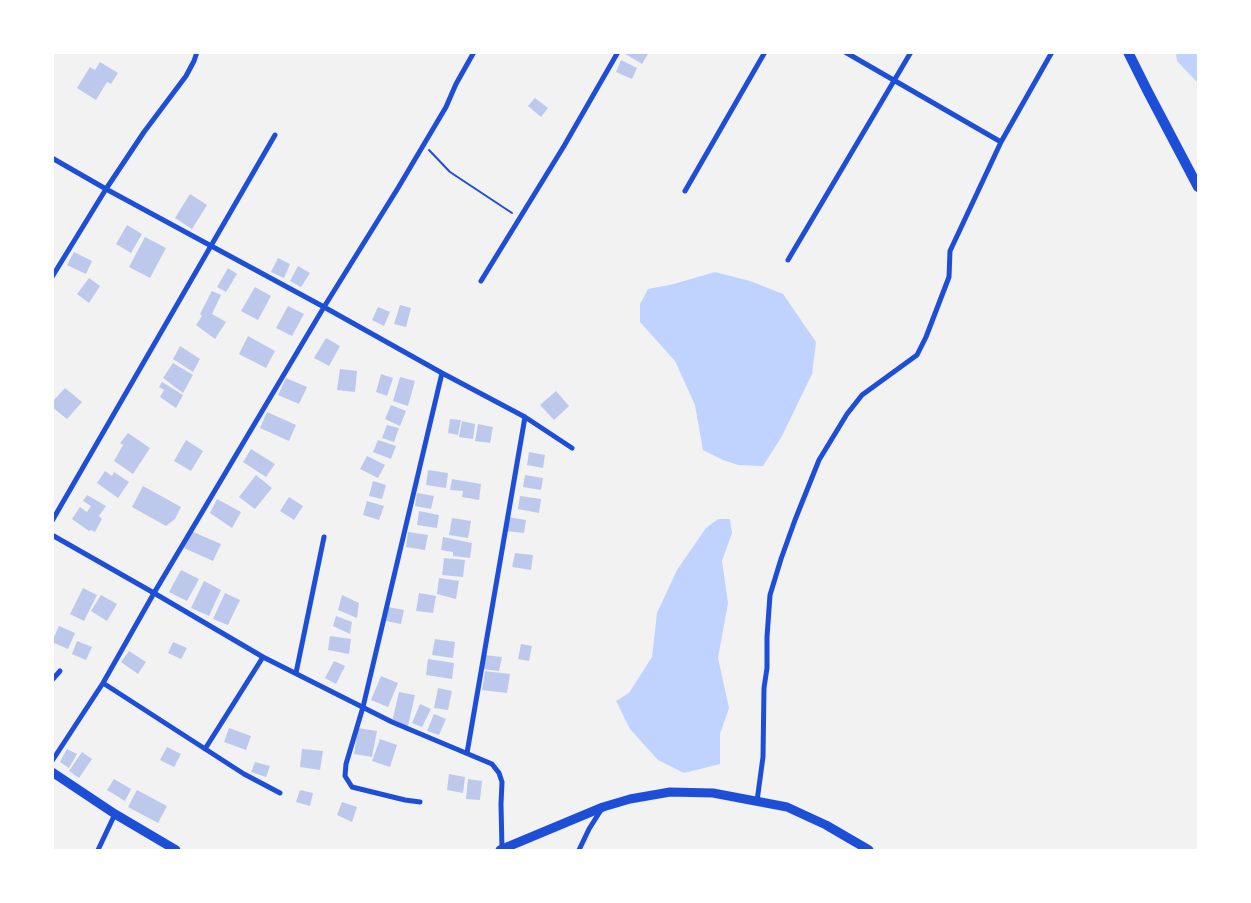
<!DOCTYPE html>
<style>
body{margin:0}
#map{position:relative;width:1251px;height:903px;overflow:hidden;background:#f2f2f2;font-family:Mulish,sans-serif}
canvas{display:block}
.frame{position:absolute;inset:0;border:54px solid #fff;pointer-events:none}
</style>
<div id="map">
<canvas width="1251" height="903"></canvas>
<div class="frame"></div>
</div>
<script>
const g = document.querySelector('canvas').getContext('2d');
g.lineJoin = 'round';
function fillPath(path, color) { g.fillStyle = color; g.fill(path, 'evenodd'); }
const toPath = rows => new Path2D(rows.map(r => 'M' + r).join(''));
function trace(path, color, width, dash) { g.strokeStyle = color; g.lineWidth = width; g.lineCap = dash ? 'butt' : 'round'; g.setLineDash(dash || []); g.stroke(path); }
const water = toPath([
 [1176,53,1198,53,1198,82,1196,81,1177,61],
 [715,272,750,281,783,294,816,342,812,374,782,436,763,466,738,465,723,460,703,450,695,405,675,361,640,322,640,304,648,289,674,284],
 [718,519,730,519,732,533,722,561,728,603,718,658,729,708,720,734,720,764,684,773,658,760,630,729,616,701,629,693,652,657,657,613,677,570,706,528]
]);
const building = toPath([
 [622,52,649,52,642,64],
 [621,60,637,68,632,79,616,72],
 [100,62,118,73,111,84,107,82,96,100,77,88,90,67,95,70],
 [535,98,548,108,541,117,528,106],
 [190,194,207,205,192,229,175,218],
 [127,225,142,234,131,253,116,244],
 [145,237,166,248,150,278,129,267],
 [74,252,92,261,86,274,67,265],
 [278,258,290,264,284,278,271,272],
 [298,266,310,273,301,287,290,281],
 [228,268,237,274,226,292,217,287],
 [89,278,100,286,89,303,77,294],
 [255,287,271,296,258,320,241,311],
 [212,291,221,295,212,314,226,322,215,339,196,325,202,316,200,314],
 [400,305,411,308,406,327,394,324],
 [288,306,304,314,292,336,276,328],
 [378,307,390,312,384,326,372,320],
 [248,336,275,351,266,368,239,354],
 [326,338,340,346,329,366,314,358],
 [180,346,200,359,193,372,173,359],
 [173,363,193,375,183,393,163,378],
 [340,369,357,371,355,392,337,390],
 [381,374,393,378,387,396,376,392],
 [400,377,415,381,408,406,393,401],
 [286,378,307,387,299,404,278,395],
 [162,382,183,395,176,408,160,397,164,390,159,387],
 [65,388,82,402,67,419,52,407,52,402],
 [556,391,569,406,554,420,540,405],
 [391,405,406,411,400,426,385,419],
 [267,412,296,425,289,441,260,428],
 [450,419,461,420,458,435,448,433],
 [462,421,475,424,473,439,459,437],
 [478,424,493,427,490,443,475,441],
 [387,425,399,428,394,442,382,438],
 [128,433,150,448,133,474,114,461,123,445,120,443],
 [186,440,203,451,191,471,174,461],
 [378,440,396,446,391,459,373,452],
 [251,449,275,464,266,477,243,462],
 [529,452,545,455,543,468,527,465],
 [367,456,385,465,378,478,360,469],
 [428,470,448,473,446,488,426,485],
 [105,471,112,476,114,472,129,482,118,498,97,483],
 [256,475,272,488,255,509,239,497],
 [525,475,543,478,541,490,523,487],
 [452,479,481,484,479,500,462,497,463,491,450,490],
 [373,481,386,485,382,499,369,496],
 [143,486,181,507,175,519,166,526,132,507],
 [417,493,434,496,431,509,415,506],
 [87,495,106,506,99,516,102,519,95,532,91,530,89,531,72,519,80,507,87,512,91,506,83,501],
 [520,496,541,499,539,513,518,509],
 [289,497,303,506,294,520,280,511],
 [217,499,241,512,232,528,210,513],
 [367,501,384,506,379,520,363,515],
 [419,511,439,515,437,528,417,525],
 [508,517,526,520,524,533,506,531],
 [452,518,471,521,468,538,449,535],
 [191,531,221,544,213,561,184,548],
 [408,532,428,535,425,550,406,547],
 [443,537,472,543,470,558,453,556,453,552,441,550],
 [515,553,533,555,531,570,512,567],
 [444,558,465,560,463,577,442,575],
 [181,570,199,579,187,601,169,592],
 [439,578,459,581,456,599,437,594],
 [204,581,221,590,209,616,191,608],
 [83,588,97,595,84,621,70,614],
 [225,593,240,600,228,625,213,619],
 [419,593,436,596,433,613,416,611],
 [101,595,117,604,107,621,91,611],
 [342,595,359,603,357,618,338,610],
 [388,607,404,610,401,624,386,621],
 [336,616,352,622,350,634,333,626],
 [59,626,75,633,68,649,52,642],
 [330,636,351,639,349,654,328,650],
 [435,639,455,642,453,658,432,655],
 [77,641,92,647,86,660,72,654],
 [173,642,187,648,181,659,168,653],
 [521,644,532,646,529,661,518,659],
 [129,651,146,662,138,674,121,662],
 [485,655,502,657,499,671,482,669],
 [428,659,454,663,452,679,426,675],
 [334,661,345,666,336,684,325,678],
 [485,671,510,674,507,693,482,690],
 [381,676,398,683,388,707,371,700],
 [438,688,452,691,448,710,434,708],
 [399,692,415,695,408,726,392,722],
 [420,704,431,709,422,727,412,723],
 [434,714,446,719,439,735,427,731],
 [229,728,251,736,246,750,224,742],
 [358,728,377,731,372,757,354,754],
 [380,739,397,745,390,767,372,761],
 [167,747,181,754,174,767,160,760],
 [67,749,77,754,69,768,60,762],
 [302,749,323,751,320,770,300,767],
 [82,752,92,759,79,778,69,771],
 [255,762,270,766,266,777,251,772],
 [449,774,465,777,463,793,447,790],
 [114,779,131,789,125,801,107,790],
 [468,779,482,781,480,800,466,799],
 [137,790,167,806,158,823,128,807],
 [300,790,313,793,310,806,296,802],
 [342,802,357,807,352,822,337,815]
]);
const path = toPath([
 [429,150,450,172,512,213]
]);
const minor = toPath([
 [845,52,1001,142],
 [52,158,106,189,324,307,442,373,525,417,572,448],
 [685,191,765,52],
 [788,260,911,52],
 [52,277,106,189,144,132,186,76,194,61,197,52],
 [481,281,564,146,618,52],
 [52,521,275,135],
 [52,535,154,593,263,657,392,722,492,764,499,773,502,782,501,804,502,849],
 [296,673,324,537],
 [52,680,60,671],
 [103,683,244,774,280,793],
 [205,749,263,657],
 [467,753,525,417],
 [52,761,103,683,154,593,324,307,398,188,446,107,456,84,474,52],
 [757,801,763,757,764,688,767,668,767,637,770,595,781,559,795,520,819,460,847,414,862,395,917,355,926,337,949,277,950,251,1001,142,1052,52],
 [420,802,405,800,352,787,345,776,346,764,363,707,442,373],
 [98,850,115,814],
 [579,850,589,829,601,810]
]);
const tertiary = toPath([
 [52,772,115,814,176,850],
 [500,850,603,807,630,799,670,792,713,793,787,807,826,825,869,850]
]);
const secondary = toPath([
 [1128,52,1148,92,1198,187]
]);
fillPath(water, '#bfd3fe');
fillPath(building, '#bdc9ec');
trace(path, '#1d4ed8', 2);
trace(minor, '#1d4ed8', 5);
trace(tertiary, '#1d4ed8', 9);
trace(secondary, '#1d4ed8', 10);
</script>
